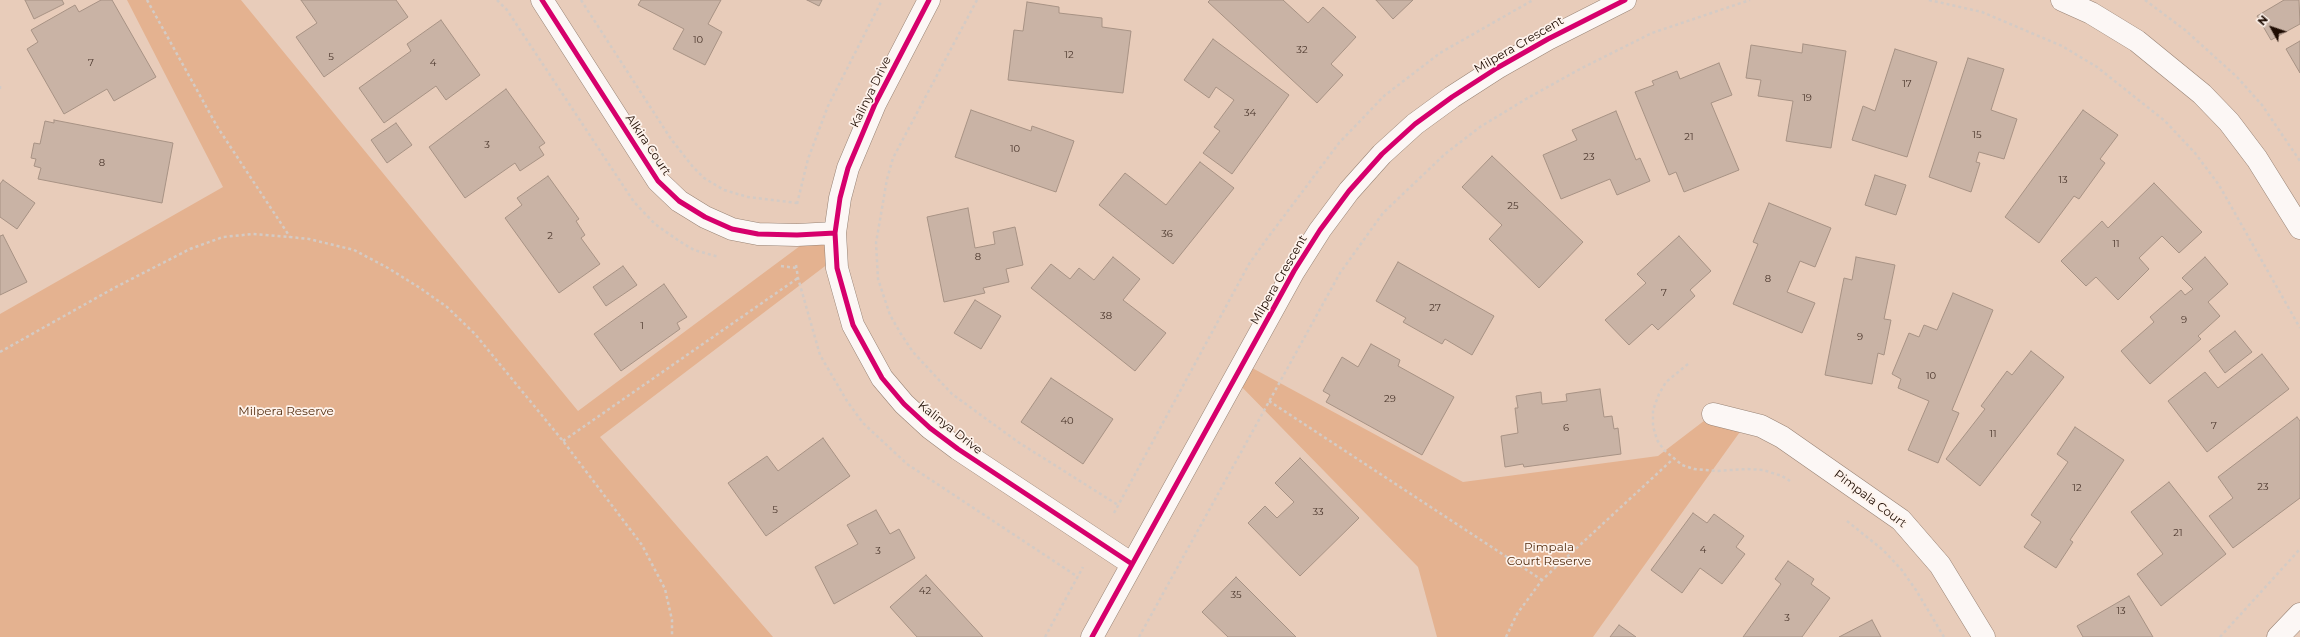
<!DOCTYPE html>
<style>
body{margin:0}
#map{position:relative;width:2300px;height:637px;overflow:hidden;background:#e8ccba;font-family:Montserrat,sans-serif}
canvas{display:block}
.north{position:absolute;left:2252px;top:8px;width:40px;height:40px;-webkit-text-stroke:3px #fef3ec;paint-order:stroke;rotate:310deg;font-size:11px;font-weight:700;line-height:16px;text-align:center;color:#1f0d03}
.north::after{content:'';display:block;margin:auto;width:14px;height:18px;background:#1f0d03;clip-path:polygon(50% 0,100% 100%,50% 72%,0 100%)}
</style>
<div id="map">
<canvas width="2300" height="637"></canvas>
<div class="north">N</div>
</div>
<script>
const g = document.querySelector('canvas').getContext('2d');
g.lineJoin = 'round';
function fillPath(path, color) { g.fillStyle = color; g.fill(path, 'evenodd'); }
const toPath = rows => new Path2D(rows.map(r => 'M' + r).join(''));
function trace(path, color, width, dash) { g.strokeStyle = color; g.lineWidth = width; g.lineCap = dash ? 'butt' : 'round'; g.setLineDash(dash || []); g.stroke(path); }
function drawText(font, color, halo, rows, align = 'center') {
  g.font = font + ' Montserrat,sans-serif'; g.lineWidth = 3.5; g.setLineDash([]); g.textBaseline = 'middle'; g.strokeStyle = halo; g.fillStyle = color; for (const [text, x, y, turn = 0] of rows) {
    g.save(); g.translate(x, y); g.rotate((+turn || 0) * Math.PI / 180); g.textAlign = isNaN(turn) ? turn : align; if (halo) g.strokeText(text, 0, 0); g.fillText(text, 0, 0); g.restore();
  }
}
const green = toPath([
 [127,0,241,0,578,411,816,234,837,257,600,437,773,637,0,637,0,314,223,187],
 [1243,363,1463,482,1658,456,1713,414,1747,422,1593,637,1437,637,1418,567,1234,379]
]);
const building = toPath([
 [25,0,62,0,64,4,34,19,25,0],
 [101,0,112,0,156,77,114,101,107,89,64,114,27,49,38,42,31,30,75,5,79,12,101,0],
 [301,0,396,0,408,17,324,77,296,37,317,23,301,0],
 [641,0,721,0,708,24,722,32,705,65,673,49,684,29,638,5,641,0],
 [807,0,822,0,819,6,807,0],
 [1210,0,1283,0,1308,23,1323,7,1356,37,1331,64,1343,75,1317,103,1208,2,1210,0],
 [1376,0,1413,0,1393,19,1376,0],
 [2284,0,2299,0,2300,24,2271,40,2257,16,2284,0],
 [1027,2,1059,7,1059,13,1102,18,1102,27,1131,31,1123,93,1008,80,1014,30,1023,31,1027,2],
 [441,20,480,75,446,100,436,86,384,123,359,88,411,51,407,44,441,20],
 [1213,39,1289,95,1232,174,1203,153,1220,131,1214,127,1234,100,1216,87,1209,98,1184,80,1213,39],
 [2300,41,2300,73,2286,49,2300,41],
 [1803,44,1846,51,1831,148,1786,141,1793,101,1758,96,1761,80,1746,78,1751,45,1802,53,1803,44],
 [1895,49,1937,62,1907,157,1852,140,1863,106,1875,111,1895,49],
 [1968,58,2004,69,1991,110,2017,119,2004,159,1979,152,1976,162,1980,163,1971,192,1929,177,1968,58],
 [1719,63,1732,95,1711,103,1739,170,1684,192,1676,172,1669,175,1635,92,1654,85,1652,81,1677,71,1680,79,1719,63],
 [506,89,545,143,539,147,544,155,520,171,515,163,465,198,429,147,506,89],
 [971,110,1031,131,1032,126,1074,141,1056,192,955,157,971,110],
 [2083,110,2118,135,2100,159,2105,163,2079,199,2074,196,2039,243,2005,217,2083,110],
 [1616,111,1636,160,1640,158,1650,181,1617,195,1610,179,1561,199,1543,155,1577,140,1572,130,1616,111],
 [54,120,173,143,162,203,38,179,41,168,34,166,36,159,31,158,34,143,40,144,45,121,54,123,54,120],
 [396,123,412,145,387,163,371,140,396,123],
 [1492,156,1583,242,1539,288,1489,239,1502,225,1462,187,1492,156],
 [1200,162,1234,188,1173,264,1099,205,1125,173,1166,205,1200,162],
 [1875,175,1906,185,1896,215,1865,205,1875,175],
 [548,176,579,219,576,221,585,235,581,238,600,264,559,293,505,218,522,205,517,198,548,176],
 [3,180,35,203,17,229,0,217,0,184,3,180],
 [2154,183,2202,232,2179,253,2162,236,2139,258,2149,269,2118,300,2096,277,2086,286,2061,261,2102,221,2108,228,2154,183],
 [1769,203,1831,228,1815,267,1800,261,1787,292,1815,303,1802,333,1733,304,1758,244,1753,242,1769,203],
 [968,208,975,248,995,244,993,232,1015,227,1023,265,1006,269,1009,282,983,288,985,293,944,302,927,217,968,208],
 [3,235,27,282,0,295,0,236,3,235],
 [1679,236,1711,271,1690,290,1695,296,1658,330,1652,324,1629,345,1605,320,1646,283,1637,274,1679,236],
 [1113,257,1140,279,1123,300,1166,333,1135,371,1031,288,1051,264,1070,279,1079,268,1094,280,1113,257],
 [1856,257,1895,265,1884,319,1891,320,1884,355,1878,353,1872,384,1825,375,1844,278,1852,280,1856,257],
 [2205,257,2228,284,2208,302,2220,316,2198,336,2201,339,2150,384,2121,351,2154,322,2150,317,2181,290,2185,295,2193,289,2182,278,2205,257],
 [1398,262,1494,316,1472,355,1445,339,1442,344,1403,322,1406,318,1376,301,1398,262],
 [623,266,637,285,606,306,593,287,623,266],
 [664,284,687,317,677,323,680,329,621,371,594,334,664,284],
 [1953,293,1993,310,1952,410,1959,413,1938,463,1908,450,1929,401,1898,388,1901,379,1892,374,1909,333,1919,337,1924,325,1937,330,1953,293],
 [975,300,1001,316,981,349,954,333,975,300],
 [2235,331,2252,352,2225,373,2209,351,2235,331],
 [1371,344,1400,360,1398,366,1454,397,1422,455,1326,402,1330,395,1323,391,1342,357,1358,367,1371,344],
 [2031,351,2064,377,1980,486,1946,459,1985,409,1981,406,2007,371,2012,375,2031,351],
 [2262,354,2289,389,2207,452,2168,401,2205,372,2218,388,2262,354],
 [1051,378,1113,419,1083,464,1021,422,1051,378],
 [1600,389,1604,417,1612,416,1614,429,1618,428,1621,454,1524,467,1523,464,1505,467,1501,436,1518,433,1515,408,1518,408,1516,396,1541,392,1542,404,1567,401,1566,394,1600,389],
 [2297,417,2300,421,2300,498,2233,548,2209,516,2233,498,2218,477,2297,417],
 [2075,427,2124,460,2070,540,2073,542,2056,568,2024,547,2041,522,2031,515,2068,462,2057,454,2075,427],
 [823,438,850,476,766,536,728,483,767,456,778,471,823,438],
 [1300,458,1359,518,1300,576,1248,523,1265,506,1277,518,1294,502,1275,483,1300,458],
 [2169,482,2226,554,2161,606,2137,574,2163,554,2131,512,2169,482],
 [876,510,890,534,899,529,915,558,834,604,815,567,858,544,847,525,876,510],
 [1693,513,1707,523,1714,514,1744,536,1736,547,1745,554,1722,584,1700,568,1682,593,1651,570,1693,513],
 [1788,561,1814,579,1811,584,1830,598,1802,637,1743,637,1781,584,1775,579,1788,561],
 [926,575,983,637,917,637,890,607,926,575],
 [1236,577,1296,637,1228,637,1202,612,1236,577],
 [2129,596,2153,637,2083,637,2077,626,2129,596],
 [1872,620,1881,637,1839,637,1872,620],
 [1619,625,1636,637,1610,637,1619,625]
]);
const path = toPath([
 [147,0,218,128,290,237],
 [497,0,507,10,634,202,655,224,679,241,694,250,719,257],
 [581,0,671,139,693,167,704,178,724,190,748,197,797,203],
 [977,0,893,158,887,179,876,243,878,279,890,315,901,334,913,352,952,394,1018,442,1118,505],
 [1929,0,1982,12,2062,46,2097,67,2165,121,2195,153,2219,185,2300,328],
 [2145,0,2185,30,2237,77,2262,105,2300,161],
 [0,86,0,91],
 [797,204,808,159,828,106,882,0],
 [796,265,798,278,820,355,847,401,863,423,907,464,1078,577],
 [781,266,796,268],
 [0,352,114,288,190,249,223,237,253,234,290,237,309,239,354,250,388,268,420,288,447,307,475,334,563,441,642,545,665,589,672,620,672,637],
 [1688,364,1666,382,1659,394,1653,410,1653,426,1657,440,1664,450,1682,465,1694,469,1716,471,1747,469,1763,470,1782,476,1790,481],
 [1269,401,1542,580],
 [563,441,798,278],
 [1114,513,1249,264,1266,240,1339,143,1384,96,1440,53,1533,0],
 [1847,521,1883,550,1901,569,1916,590,1944,637],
 [1045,637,1083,567],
 [1139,637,1340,273,1383,213,1445,154,1480,127,1526,99,1580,69,1652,33,1750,0],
 [1506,637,1517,614,1542,580,1673,459],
 [2220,637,2300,549]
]);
const minor = toPath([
 [542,0,658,181,679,201,705,217,732,229,758,234,797,235,835,233],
 [929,0,875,104,848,168,840,198,835,233,837,268,853,325,882,378,904,404,930,428,958,449,1132,564],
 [2062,0,2091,13,2137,41,2202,94,2229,122,2257,159,2300,228],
 [1713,414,1761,426,1782,437,1901,520,1940,565,1984,637],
 [1092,637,1294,271,1320,230,1349,191,1382,154,1415,124,1452,97,1497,68,1548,39,1625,0],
 [2278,637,2300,614]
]);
const cycleway = toPath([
 [542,0,658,181,679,201,705,217,732,229,758,234,797,235,835,233],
 [929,0,875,104,848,168,840,198,835,233,837,268,853,325,882,378,904,404,930,428,958,449,1132,564],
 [1092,637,1294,271,1320,230,1349,191,1382,154,1415,124,1452,97,1497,68,1548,39,1625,0]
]);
const numberNames = [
 ["10",698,40],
 ["32",1302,50],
 ["12",1069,55],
 ["5",331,57],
 ["7",91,63],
 ["4",433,63],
 ["17",1907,84],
 ["19",1807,98],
 ["34",1250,113],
 ["15",1977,135],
 ["21",1689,137],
 ["3",487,145],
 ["10",1015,149],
 ["23",1589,157],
 ["8",102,163],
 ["13",2063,180],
 ["25",1513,206],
 ["36",1167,234],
 ["2",550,236],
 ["11",2116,244],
 ["8",978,257],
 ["8",1768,279],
 ["7",1664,293],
 ["27",1435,308],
 ["38",1106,316],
 ["9",2184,320],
 ["1",642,326],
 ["9",1860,337],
 ["10",1931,376],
 ["29",1390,399],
 ["40",1067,421],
 ["7",2214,426],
 ["6",1566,428],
 ["11",1993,434],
 ["23",2263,487],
 ["12",2077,488],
 ["5",775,510],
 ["33",1318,512],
 ["21",2178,533],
 ["4",1703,550],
 ["3",878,551],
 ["42",925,591],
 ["35",1236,595],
 ["13",2121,611],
 ["3",1787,618]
];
const streetNames = [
 ["Milpera Crescent",1519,45,-30],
 ["Kalinya Drive",871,92,-64],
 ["Alkira Court",648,145,56],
 ["Milpera Crescent",1279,280,-60],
 ["Kalinya Drive",950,428,38],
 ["Pimpala Court",1870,499,37]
];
const parkNames = [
 ["Milpera Reserve",286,411],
 ["Pimpala",1549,547],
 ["Court Reserve",1549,561]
];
fillPath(green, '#e4b290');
fillPath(building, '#c9b3a5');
trace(building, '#a79284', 1);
trace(minor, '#988375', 23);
trace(path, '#d4cbc5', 2.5, [3, 3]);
trace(minor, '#fcf7f5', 22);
trace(cycleway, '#d6006c', 5);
drawText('10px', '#4a362c', null, numberNames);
drawText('12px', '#1f0d03', '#fef3ec', streetNames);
drawText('12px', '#552e10', '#fef3ec', parkNames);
</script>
